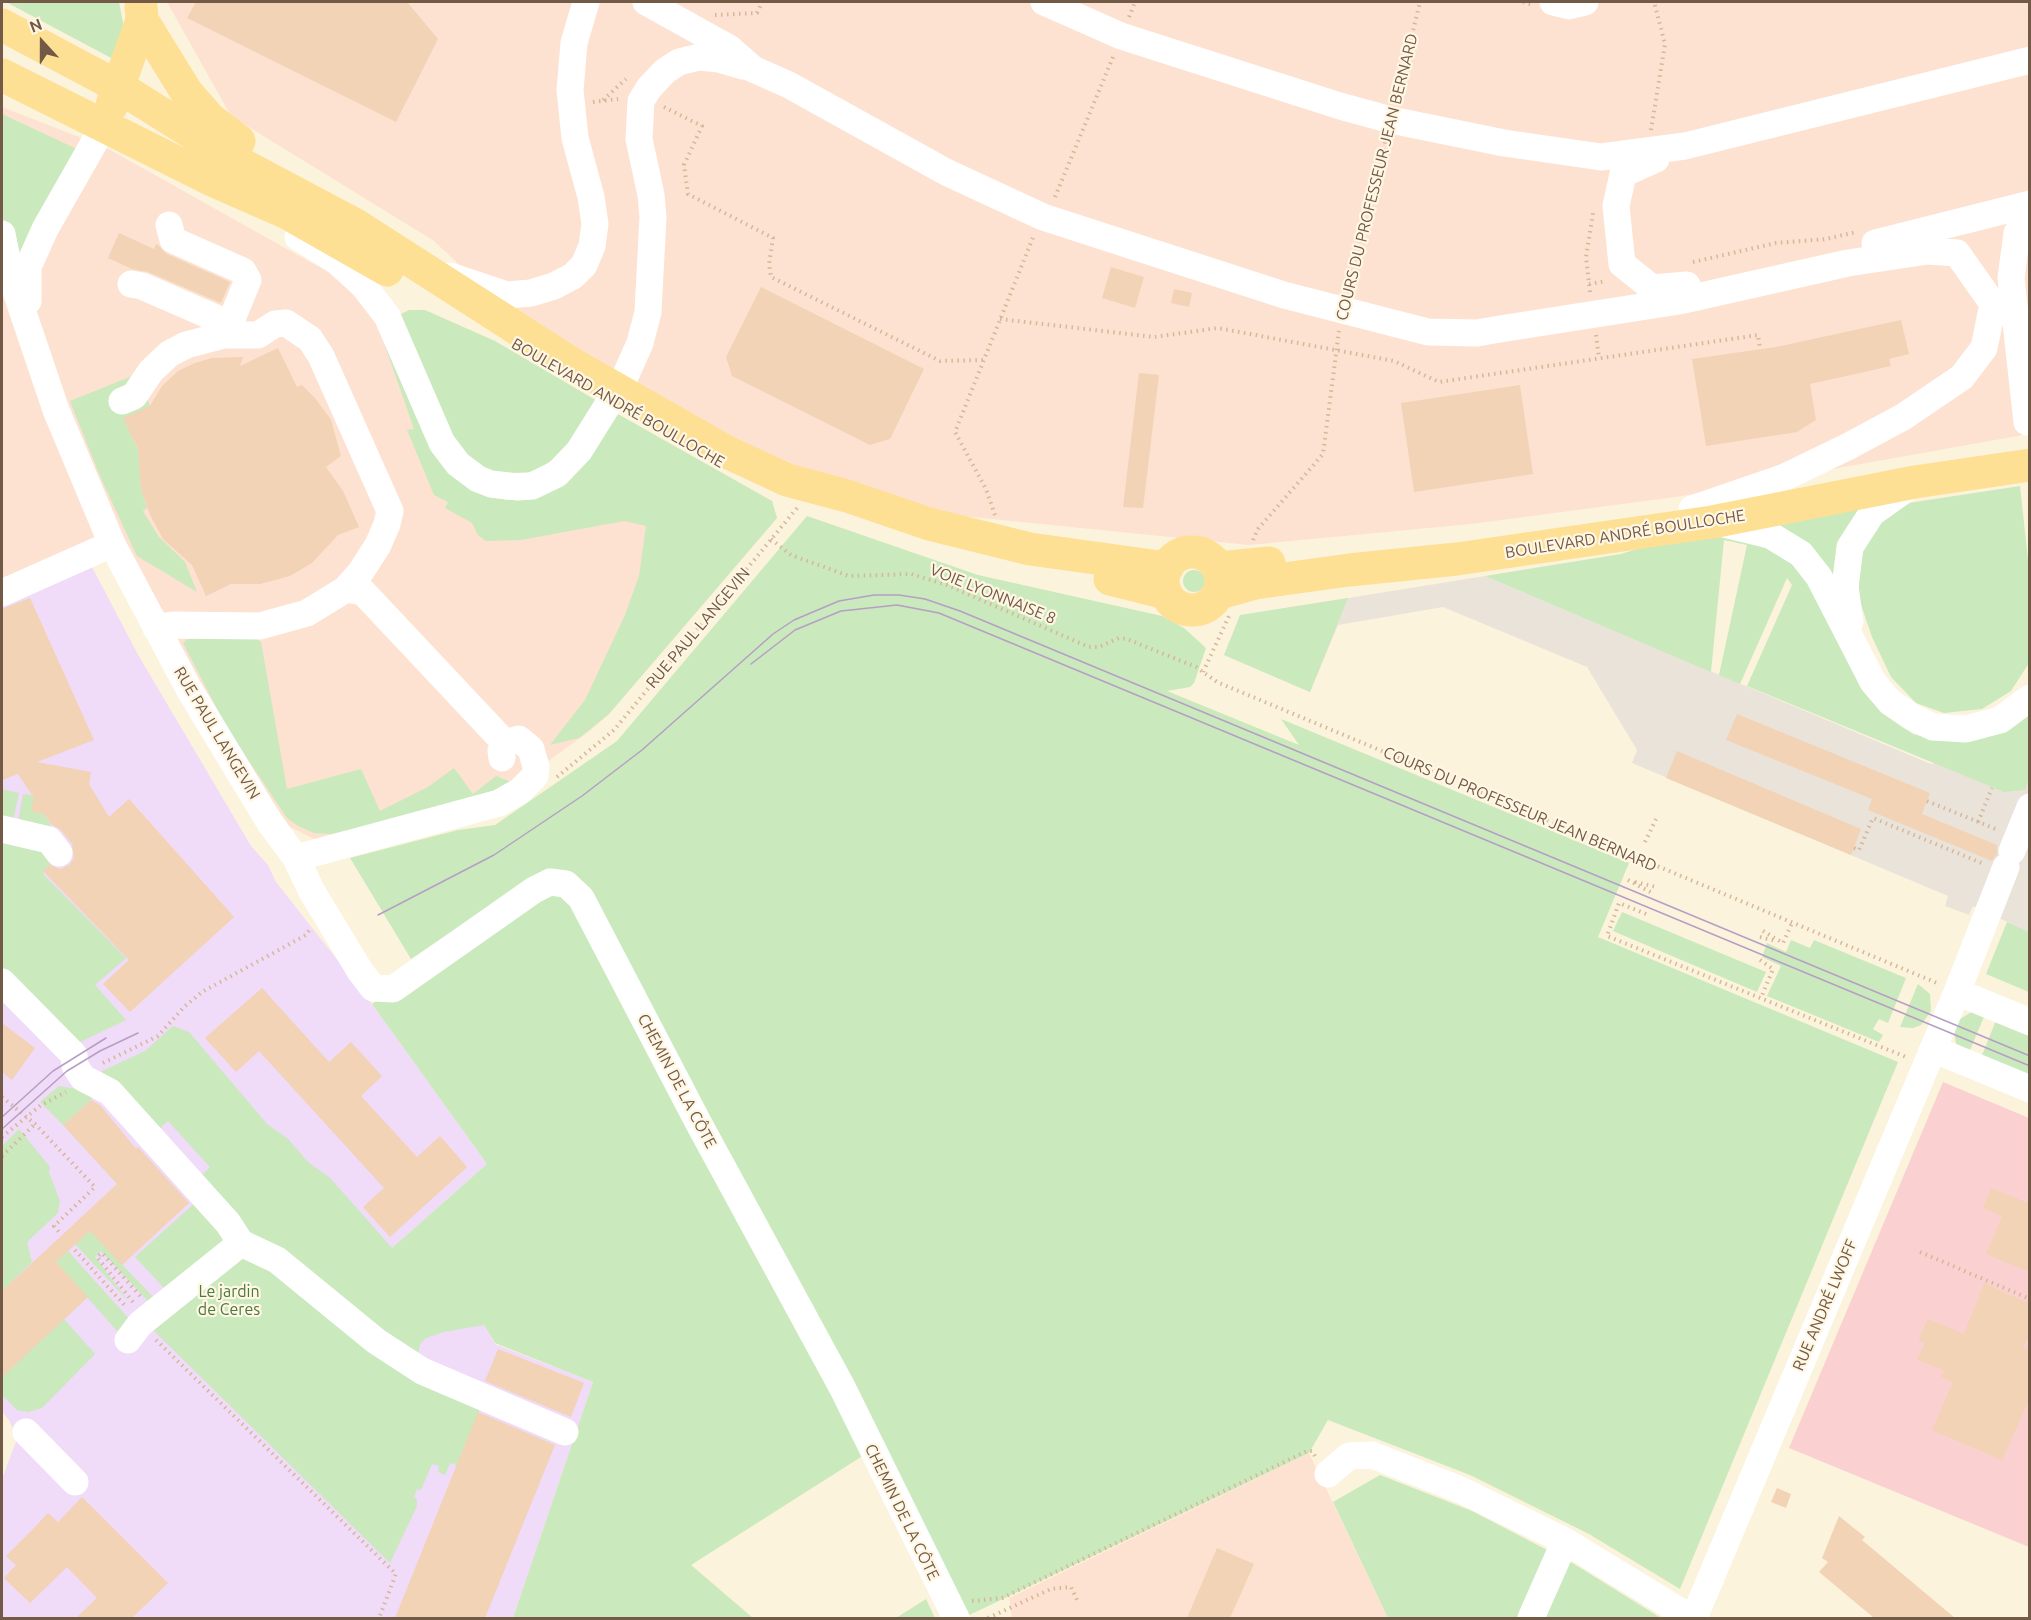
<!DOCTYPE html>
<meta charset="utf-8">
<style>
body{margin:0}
#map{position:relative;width:2031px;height:1620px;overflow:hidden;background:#fcf3dd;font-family:Ubuntu,sans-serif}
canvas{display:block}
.frame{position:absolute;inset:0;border:3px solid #725a46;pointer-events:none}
.north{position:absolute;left:12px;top:12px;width:60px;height:60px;-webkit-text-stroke:4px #fff7e4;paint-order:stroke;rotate:339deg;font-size:16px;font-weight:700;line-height:24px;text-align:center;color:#725a46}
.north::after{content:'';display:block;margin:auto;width:21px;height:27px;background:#725a46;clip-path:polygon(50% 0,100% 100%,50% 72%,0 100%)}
</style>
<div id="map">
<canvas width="2031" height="1620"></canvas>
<div class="frame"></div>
<div class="north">N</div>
</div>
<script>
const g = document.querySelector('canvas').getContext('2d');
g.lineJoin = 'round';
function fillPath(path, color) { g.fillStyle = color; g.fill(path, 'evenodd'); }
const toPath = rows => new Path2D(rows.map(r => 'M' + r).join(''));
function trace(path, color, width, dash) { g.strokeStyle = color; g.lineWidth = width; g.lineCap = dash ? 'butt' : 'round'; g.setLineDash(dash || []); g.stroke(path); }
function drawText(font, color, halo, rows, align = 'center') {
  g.font = font + ' Ubuntu,sans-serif'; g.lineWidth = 4.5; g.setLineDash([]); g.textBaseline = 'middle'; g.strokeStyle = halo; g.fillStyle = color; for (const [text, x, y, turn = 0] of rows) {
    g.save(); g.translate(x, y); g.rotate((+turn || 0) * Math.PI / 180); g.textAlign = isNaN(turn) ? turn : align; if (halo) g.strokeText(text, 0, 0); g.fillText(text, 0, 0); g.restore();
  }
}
const commercial = toPath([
 [167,2,2029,2,2029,434,1676,497,1471,524,1249,545,952,515,807,473,735,442,504,307,434,241,231,116],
 [2,107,105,147,328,272,360,300,387,336,488,497,507,500,531,499,554,490,572,478,586,460,772,501,777,518,609,714,591,730,514,786,316,840,290,827,224,729,117,533,2,581],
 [1309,1453,1388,1618,1012,1618,1009,1598]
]);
const industrial = toPath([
 [1485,576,1931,764,2029,741,2029,932,1973,906,1969,915,1945,906,1948,896,1632,763,1637,750,1587,667,1443,607,1338,625,1310,692,1224,655,1243,615]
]);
const education = toPath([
 [91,565,137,653,251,846,268,865,276,882,372,1004,487,1164,392,1248,484,1325,495,1344,593,1382,513,1618,2,1618,2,1479,17,1439,9,1420,2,1412,2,603]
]);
const medical = toPath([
 [1943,1082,2029,1118,2029,1547,1789,1448]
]);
const green = toPath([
 [6,2,119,2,124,28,113,59],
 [2,114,79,150,14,267,2,213],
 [409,310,425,310,495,341,599,402,569,449,534,472,491,474,458,451,397,316],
 [387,336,488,497,507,500,531,499,554,490,572,478,616,413,772,501,777,518,609,714,579,738,550,745,585,700,625,615,639,576,646,526,624,521,521,540,486,541,478,535,472,523,445,508,448,502,434,495,407,430,414,429,384,343],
 [137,374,150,406,124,419,142,459,139,460,141,489,147,508,143,511,159,537,185,562,197,592,137,556,100,476,70,401],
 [2020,486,2029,569,2029,663,2011,691,1982,709,1944,713,1916,703,1891,677,1872,637,1859,599,1859,559,1876,527,1902,504],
 [1874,500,1835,579,1771,519],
 [807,516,978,575,1162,616,1184,628,1206,648,1194,683,1190,687,1167,691,1299,745,1281,719,1629,863,1598,937,1898,1062,1680,1589,1589,1534,1470,1475,1328,1420,1309,1453,963,1618,872,1450,691,1565,753,1618,513,1618,593,1382,495,1343,484,1325,444,1332,426,1338,420,1344,417,1359,247,1230,199,1178,210,1167,168,1121,157,1131,104,1077,102,1071,145,1051,173,1026,189,1032,267,1124,287,1138,308,1162,330,1178,392,1248,487,1164,372,1004,534,890,531,878,411,959,350,858,458,830,495,825,617,741],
 [1729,533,1790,557,1811,585,1881,712,1913,734,1940,741,1973,740,2029,713,2029,778,2025,790,2004,792,1747,686,1792,585,1787,578,1740,684,1719,675,1747,545,1724,540,1711,672,1485,576,1621,554,1659,542],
 '1183 581a11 11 0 1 1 22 0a11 11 0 1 1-22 0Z',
 [1348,598,1310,692,1224,655,1240,615],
 [255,637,261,642,287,789,361,769,380,811,428,787,454,768,473,794,496,776,514,783,465,803,331,834,314,833,298,826,287,818,227,728,183,643,188,639],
 [2,789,19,793,12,826,2,824],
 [23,794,32,795,55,832,17,827],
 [2,833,58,859,43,871,44,875,126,958,95,985,126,1020,76,1044,2,967],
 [1622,912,1766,972,1757,992,1613,931],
 [2007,922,2029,932,2029,992,1986,974],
 [1791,940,1810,948,1814,940,1906,978,1888,1023,1879,1019,1873,1029,1883,1035,1879,1042,1767,996,1781,966,1762,957,1767,943,1786,952],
 [1918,984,1930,994,1931,1011,1921,1025,1913,1028,1900,1027],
 [1973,1011,1986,1012,1968,1055,1956,1044,1954,1030,1957,1021],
 [1997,1018,2029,1031,2029,1080,1980,1060],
 [59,1086,91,1091,94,1097,63,1125,40,1102],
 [19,1129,50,1167,49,1172,60,1201,58,1213,27,1242,32,1262,2,1291,2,1146],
 [198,1200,225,1240,165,1289,135,1257],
 [90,1231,155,1299,150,1303,101,1251,95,1257,129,1302,75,1244],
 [68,1251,131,1321,118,1332,56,1262],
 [246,1256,256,1258,480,1409,457,1465,450,1463,445,1475,438,1472,439,1466,432,1464,421,1490,417,1489,414,1497,417,1499,417,1506,390,1563,150,1327],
 [64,1319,95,1354,42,1408,28,1412,17,1410,2,1395,2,1377],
 [1380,1475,1472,1511,1574,1564,1661,1618,1388,1618,1333,1502],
 [926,1599,935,1618,896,1618]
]);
const building = toPath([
 [196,2,407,2,438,39,396,122,187,18],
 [119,233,154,249,156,244,158,245,167,254,230,282,221,303,148,272,132,269,108,258],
 [1111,267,1144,277,1135,308,1102,298],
 [761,287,924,369,890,439,870,445,732,376,726,357],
 [1174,289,1192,293,1189,307,1171,303],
 [1901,320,1909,354,1889,359,1891,366,1810,384,1816,420,1797,432,1706,446,1692,359,1776,347],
 [278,348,297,387,302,385,315,398,331,420,341,456,326,467,343,491,359,527,338,535,312,563,290,576,260,584,231,584,206,596,192,565,163,539,150,515,141,489,138,449,123,418,150,406,162,386,178,371,195,363,212,358,243,357,240,366],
 [1139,373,1159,375,1143,508,1123,507],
 [1520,385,1533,474,1414,492,1401,403],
 [30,598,94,740,37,762,91,772,89,784,109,817,129,799,234,917,130,1012,103,984,129,960,43,871,50,865,60,869,69,865,74,858,72,844,61,830,51,824,44,814,31,811,34,798,18,774,2,780,2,609],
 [1737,714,1930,793,1922,814,1997,845,1997,854,1992,861,1868,810,1872,799,1726,740],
 [1677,751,1861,829,1851,855,1666,778],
 [262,988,329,1062,351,1042,382,1076,361,1096,417,1157,440,1136,467,1167,390,1237,363,1207,384,1188,259,1051,236,1072,205,1038],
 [2,1023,35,1048,12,1080,2,1072],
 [91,1100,100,1105,136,1149,138,1147,189,1203,122,1265,90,1231,56,1262,88,1297,2,1377,2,1291,117,1184,63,1125],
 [1991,1188,2030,1204,2030,1272,1986,1254,2002,1216,1983,1208],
 [1984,1283,2030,1304,2030,1334,2023,1347,2030,1350,2030,1398,2002,1460,1932,1430,1953,1382,1941,1377,1944,1370,1917,1360,1925,1343,1918,1340,1928,1319,1964,1334],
 [498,1349,584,1383,571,1417,485,1381],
 [478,1412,555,1445,485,1618,395,1618],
 [1777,1488,1791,1494,1786,1508,1771,1502],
 [82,1497,168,1583,132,1618,76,1618,97,1598,67,1567,30,1603,4,1578,16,1565,6,1556,31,1531,48,1513,58,1522],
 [1839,1516,1865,1537,1862,1540,1955,1618,1874,1618,1819,1572,1828,1562,1822,1558],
 [1217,1548,1254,1564,1230,1618,1187,1618]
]);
const path = toPath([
 [1523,2,1533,5],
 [715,15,757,13,762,2],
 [1129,17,1135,2],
 [603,100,626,79],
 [1396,100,1420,2],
 [593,102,618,99],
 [664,107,702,126,684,165,688,194,773,238,769,264,771,277,940,361,983,360],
 [1651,130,1665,44,1654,2],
 [1055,197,1113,57],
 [1693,262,1776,243,1826,239,1856,232],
 [1589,284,1606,281],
 [1348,289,1385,142],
 [1590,292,1586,257,1593,213],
 [1000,319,1154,337,1218,328,1394,361,1439,382,1758,335,1760,348],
 [1596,335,1599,358],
 [995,515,986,489,955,432,1034,235],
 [771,539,791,555,849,576,911,574,947,585,1089,647,1099,647,1119,638,1127,639,1196,667,1217,682,1937,983],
 [1253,540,1258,529,1323,454,1339,331],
 [1203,672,1229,616],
 [557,777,614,730,797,508],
 [1927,801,1998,830],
 [1978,822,1992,788],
 [1645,842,1658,815],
 [1854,848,1859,850,1873,818,1984,864],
 [1628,880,1654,894],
 [1635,882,1656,887],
 [1646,914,1619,903,1607,936,1906,1057],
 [1763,931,1783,943,1792,923],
 [1760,937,1776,941],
 [1760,960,1773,969,1761,998],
 [103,1063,158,1036,184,1007,202,992,306,935,310,929],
 [2,1097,35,1124,95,1187,54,1226,59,1232],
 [2,1137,41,1105,66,1092],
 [2,1156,35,1124],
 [75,1250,127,1308],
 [1920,1252,2030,1299],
 [133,1302,97,1257,102,1253,141,1297],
 [156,1340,396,1574,379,1618],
 [972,1601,1002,1598,1307,1451,1312,1451,1315,1456],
 [988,1618,1051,1589,1071,1587,1077,1600]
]);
const minor = toPath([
 [646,2,729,48,753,69,789,85,946,172,1043,217,1284,295,1428,332,1477,333,1500,329,1679,301,1848,263,1928,251,1957,253,1993,304,1984,348,1962,377,1903,417,1849,446,1785,477,1692,509],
 [1044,2,1121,36,1340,106,1391,120,1504,143,1601,157,1685,146,2030,60],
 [1553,2,1569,6,1585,2],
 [1656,159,1623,174,1616,206,1622,264,1652,288,1687,285],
 [2,234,10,274,56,410,112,544,189,689,270,823,296,858,311,890,360,971,373,988,393,989,534,890,550,882,566,884,581,898,698,1122,842,1387,956,1618],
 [298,237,337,261,363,285,387,316,442,443,458,464,478,479,491,484,518,487,532,486,557,474,579,451,624,379,640,343,648,312,653,217,651,195,639,139,641,101,649,88,665,71,679,62,699,57,719,59,743,66],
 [1875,243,2030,204],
 [450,276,507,295,531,293,554,286,573,276,584,265,592,246,595,224,591,197,575,138,570,90,574,43,586,2],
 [131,284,142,286,220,320,232,319,248,280,243,271,173,240,169,225],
 [28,301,28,267,45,229,103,127],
 [122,401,134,396,151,371,169,354,186,345,224,335,258,335,275,324,286,323,310,339,321,356,390,511,387,524,378,545,360,573,346,589],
 [2027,422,2011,278,2017,233,2030,222],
 [1716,522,1770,535,1801,554,1819,577,1873,682,1890,702,1912,717,1933,727,1966,729,2000,720,2030,698],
 [2,593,112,544],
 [1850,622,1845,587,1850,547,1872,513,1913,484],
 [156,628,172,625,260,626,307,613,346,589,363,592,505,743],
 [2,829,49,840,59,853],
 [2012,851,2030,807],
 [296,858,499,803,520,791,535,776,536,767,531,749,519,739,505,743,501,751,502,758],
 [2,982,74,1055,75,1066,83,1078,110,1092,228,1223,241,1243,140,1324,128,1340],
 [1957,992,2030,1022],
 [1933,1049,2030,1089],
 [241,1243,277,1260,376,1341,422,1371,565,1432],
 [26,1432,75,1482],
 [1328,1474,1349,1456,1372,1455,1461,1490,1565,1541,1691,1618],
 [1531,1618,1565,1541],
 [1694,1618,1957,992,2006,867]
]);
const major = toPath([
 [142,20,187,93,209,118,239,141],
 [2,25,119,87,245,166,354,224,569,362,727,452,787,480,847,496,929,524,1030,549,1167,568],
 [2,75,214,181,287,213,387,270],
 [112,105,142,20,141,6],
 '1163 581a29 29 0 1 1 58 0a29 29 0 1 1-58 0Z',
 [1219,568,1269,563],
 [1110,579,1166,593],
 [1219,593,1255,583,1349,570,1457,559,1712,522,1915,482,2030,465]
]);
const tram = toPath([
 [751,664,795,630,841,611,897,605,939,613,2030,1066],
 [378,915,494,855,582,796,642,750,773,634,794,620,839,601,874,595,899,595,925,599,960,611,2030,1056],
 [2,1117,53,1071,106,1038],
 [2,1129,67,1071,100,1051,138,1033]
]);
const streetNames = [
 ["COURS DU PROFESSEUR JEAN BERNARD",1377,177,-76],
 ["BOULEVARD ANDRÉ BOULLOCHE",618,403,30],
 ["BOULEVARD ANDRÉ BOULLOCHE",1625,534,-9],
 ["VOIE LYONNAISE 8",993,594,22],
 ["RUE PAUL LANGEVIN",698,628,-50],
 ["RUE PAUL LANGEVIN",217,733,59],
 ["COURS DU PROFESSEUR JEAN BERNARD",1520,809,23],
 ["CHEMIN DE LA CÔTE",677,1081,62],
 ["RUE ANDRÉ LWOFF",1825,1305,-67],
 ["CHEMIN DE LA CÔTE",902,1512,64]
];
const parkNames = [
 ["Le jardin",229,1292],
 ["de Ceres",229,1310]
];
fillPath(commercial, '#fde2d1');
fillPath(industrial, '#eae3da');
fillPath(education, '#f0dbf8');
fillPath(medical, '#fbd0d1');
fillPath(green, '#cae9bd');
fillPath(building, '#f2d3b5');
trace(path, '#d6b799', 4, [1.5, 4.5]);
trace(minor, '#fff', 27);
trace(major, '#fde093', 33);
trace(tram, '#b69ec4', 1.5);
drawText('16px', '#725a46', '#fff7e4', streetNames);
drawText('16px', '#4a783e', '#fff7e4', parkNames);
</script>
